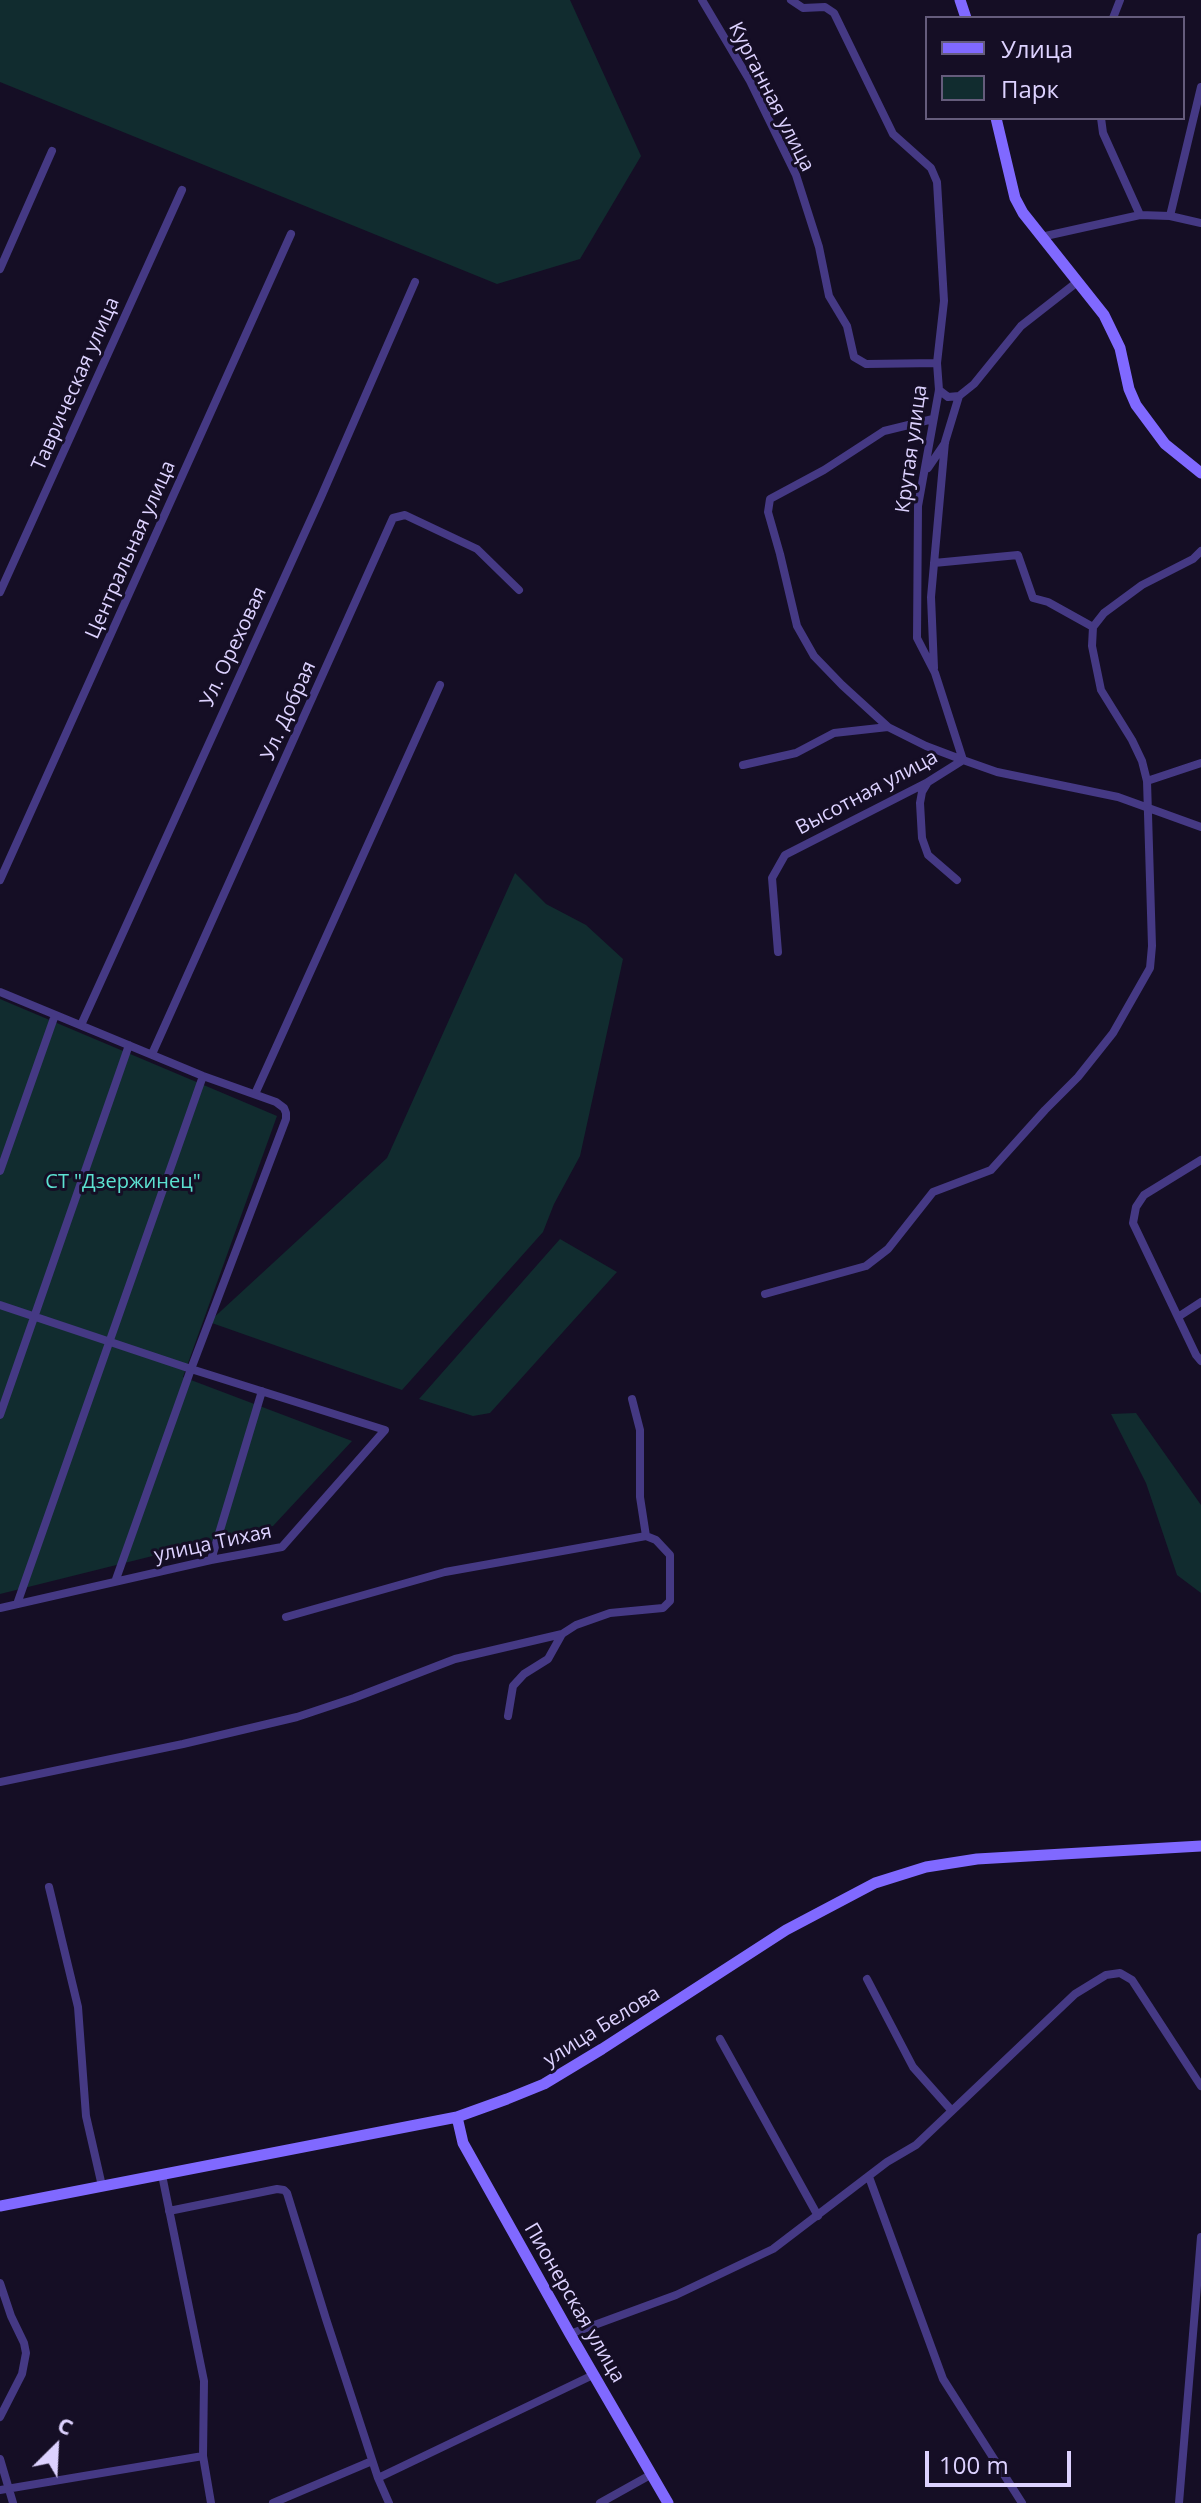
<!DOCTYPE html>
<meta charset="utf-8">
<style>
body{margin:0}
#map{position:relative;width:1201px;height:2503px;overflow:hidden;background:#150e25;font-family:"Open Sans",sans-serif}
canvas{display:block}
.legend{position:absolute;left:925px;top:16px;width:260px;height:104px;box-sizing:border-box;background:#150e25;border:2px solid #655c7c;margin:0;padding:10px 14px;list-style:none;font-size:24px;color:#ddd2ff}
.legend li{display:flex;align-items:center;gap:16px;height:40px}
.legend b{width:40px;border:2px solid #655c7c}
.north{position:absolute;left:16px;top:2407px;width:80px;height:80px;-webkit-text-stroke:6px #150e25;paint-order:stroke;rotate:24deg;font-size:22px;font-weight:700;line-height:32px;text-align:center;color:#ddd2ff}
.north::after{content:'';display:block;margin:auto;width:28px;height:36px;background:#ddd2ff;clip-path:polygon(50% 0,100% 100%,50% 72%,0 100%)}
.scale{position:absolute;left:925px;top:2451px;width:146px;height:36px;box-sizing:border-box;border:4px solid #ddd2ff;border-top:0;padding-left:10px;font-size:24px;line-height:28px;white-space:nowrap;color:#ddd2ff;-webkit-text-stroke:6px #150e25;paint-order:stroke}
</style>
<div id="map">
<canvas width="1201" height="2503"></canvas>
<ul class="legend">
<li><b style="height:10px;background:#8069ff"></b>Улица</li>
<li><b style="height:22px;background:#112c2f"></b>Парк</li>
</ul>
<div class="north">С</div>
<div class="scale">100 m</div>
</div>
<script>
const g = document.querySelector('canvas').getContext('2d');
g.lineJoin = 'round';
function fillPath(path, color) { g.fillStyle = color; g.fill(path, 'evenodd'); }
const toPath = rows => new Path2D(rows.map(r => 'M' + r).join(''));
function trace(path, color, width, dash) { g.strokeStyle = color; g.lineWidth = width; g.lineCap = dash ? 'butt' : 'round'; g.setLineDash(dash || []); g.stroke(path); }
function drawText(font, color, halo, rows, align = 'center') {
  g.font = font + ' "Open Sans",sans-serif'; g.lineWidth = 6; g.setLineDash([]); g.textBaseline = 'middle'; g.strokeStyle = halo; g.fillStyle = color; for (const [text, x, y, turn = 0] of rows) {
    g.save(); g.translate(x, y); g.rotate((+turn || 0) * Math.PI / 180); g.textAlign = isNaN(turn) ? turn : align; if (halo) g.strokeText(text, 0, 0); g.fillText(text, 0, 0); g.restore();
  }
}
const green = toPath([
 [0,0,570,0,641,156,580,259,497,284,0,82],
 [515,873,546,904,586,925,623,959,580,1156,554,1204,543,1232,402,1390,209,1322,387,1158],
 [0,999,277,1116,183,1377,352,1441,273,1526,0,1594],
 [560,1239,617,1272,490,1413,473,1416,419,1399],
 [1136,1413,1201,1505,1201,1593,1177,1575,1146,1483,1111,1414]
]);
const street = toPath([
 [702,0,750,81,796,175,819,247,829,296,847,326,854,357,866,364,937,363],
 [791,0,803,8,825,7,834,13,893,134,931,168,937,182,944,301,937,363,939,390,918,506,917,638,935,673,963,760,997,772,1118,797,1201,827],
 [1113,18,1120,0],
 [1101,118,1103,133,1140,215],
 [1170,216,1201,87],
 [1041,237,1140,215,1170,216,1201,223],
 [0,269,52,151],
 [939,390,948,397,959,396,974,384,1021,326,1076,283],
 [933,419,884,431,824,470,770,499,768,512,780,554,797,626,814,656,842,685,888,727,926,746,963,760],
 [928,468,945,443],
 [0,592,182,190],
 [1093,627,1104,613,1142,585,1193,559,1201,551],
 [934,668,931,597,945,442,959,396],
 [743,765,796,753,834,733,888,727],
 [1147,781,1201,763],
 [928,782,922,792,920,803,922,838,928,855,957,880],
 [0,880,291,234],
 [778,952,772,878,785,855,928,782,963,760],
 [0,992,203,1076,276,1102,284,1108,286,1113,286,1119,191,1369,115,1582],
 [81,1025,321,497,415,282],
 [152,1054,393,518,405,515,477,549,519,590],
 [255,1094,440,685],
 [1201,1160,1144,1195,1136,1207,1133,1223,1196,1355,1201,1361],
 [0,1171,55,1015],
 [765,1294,866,1266,888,1249,933,1192,991,1170,1045,1110,1078,1077,1113,1033,1150,968,1152,946,1147,781,1142,761,1132,740,1101,690,1092,646,1093,627,1048,602,1033,598,1018,555,934,563],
 [0,1305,191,1369,385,1430,282,1547,211,1560,0,1608],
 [1178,1317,1201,1302],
 [0,1415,129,1045],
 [211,1560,262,1391],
 [17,1604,203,1076],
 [286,1617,445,1572,646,1536],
 [508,1716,513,1686,524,1674,548,1659,562,1634,576,1625,610,1613,663,1608,670,1601,670,1555,656,1540,646,1536,640,1497,640,1430,632,1399],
 [0,1782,183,1744,297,1717,354,1698,455,1659,562,1634],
 [49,1887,78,2007,86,2116,102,2186],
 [867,1979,913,2067,952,2111],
 [720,2039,818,2216],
 [162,2175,204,2381,203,2456,211,2503],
 [869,2177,943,2379,1022,2503],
 [169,2211,277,2189,284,2190,287,2193,326,2319,378,2478,389,2503],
 [0,2283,11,2316,24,2343,26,2353,22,2374,0,2417],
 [570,2334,676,2295,773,2249,887,2162,916,2145,1075,1994,1106,1975,1120,1973,1132,1980,1201,2086],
 [0,2459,13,2503],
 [378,2478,593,2375],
 [0,2490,203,2456],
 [273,2503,372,2461],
 [600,2503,652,2474],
 [1179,2503,1201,2237]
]);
const secondary = toPath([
 [960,0,966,18],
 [996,118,1015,198,1023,213,1104,315,1120,348,1129,389,1136,405,1165,444,1201,473],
 [457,2117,463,2143,570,2334,668,2503],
 [0,2206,457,2117,507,2099,544,2084,602,2049,786,1930,875,1883,926,1867,977,1859,1201,1846]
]);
const streetNames = [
 ["Курганная улица",771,97,63],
 ["Таврическая улица",76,384,-66],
 ["Крутая улица",912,449,-82],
 ["Центральная улица",131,550,-66],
 ["Ул. Ореховая",234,647,-65],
 ["Ул. Добрая",289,711,-66],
 ["Высотная улица",867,793,-28],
 ["улица Тихая",213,1544,-12],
 ["улица Белова",602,2027,-32],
 ["Пионерская улица",574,2303,60]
];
const parkNames = [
 ["СТ \"Дзержинец\"",123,1182]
];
fillPath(green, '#112c2f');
trace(street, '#453984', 8);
trace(secondary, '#8069ff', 11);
drawText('20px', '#ddd2ff', '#150e25', streetNames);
drawText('20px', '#5ce1d1', '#150e25', parkNames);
</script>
